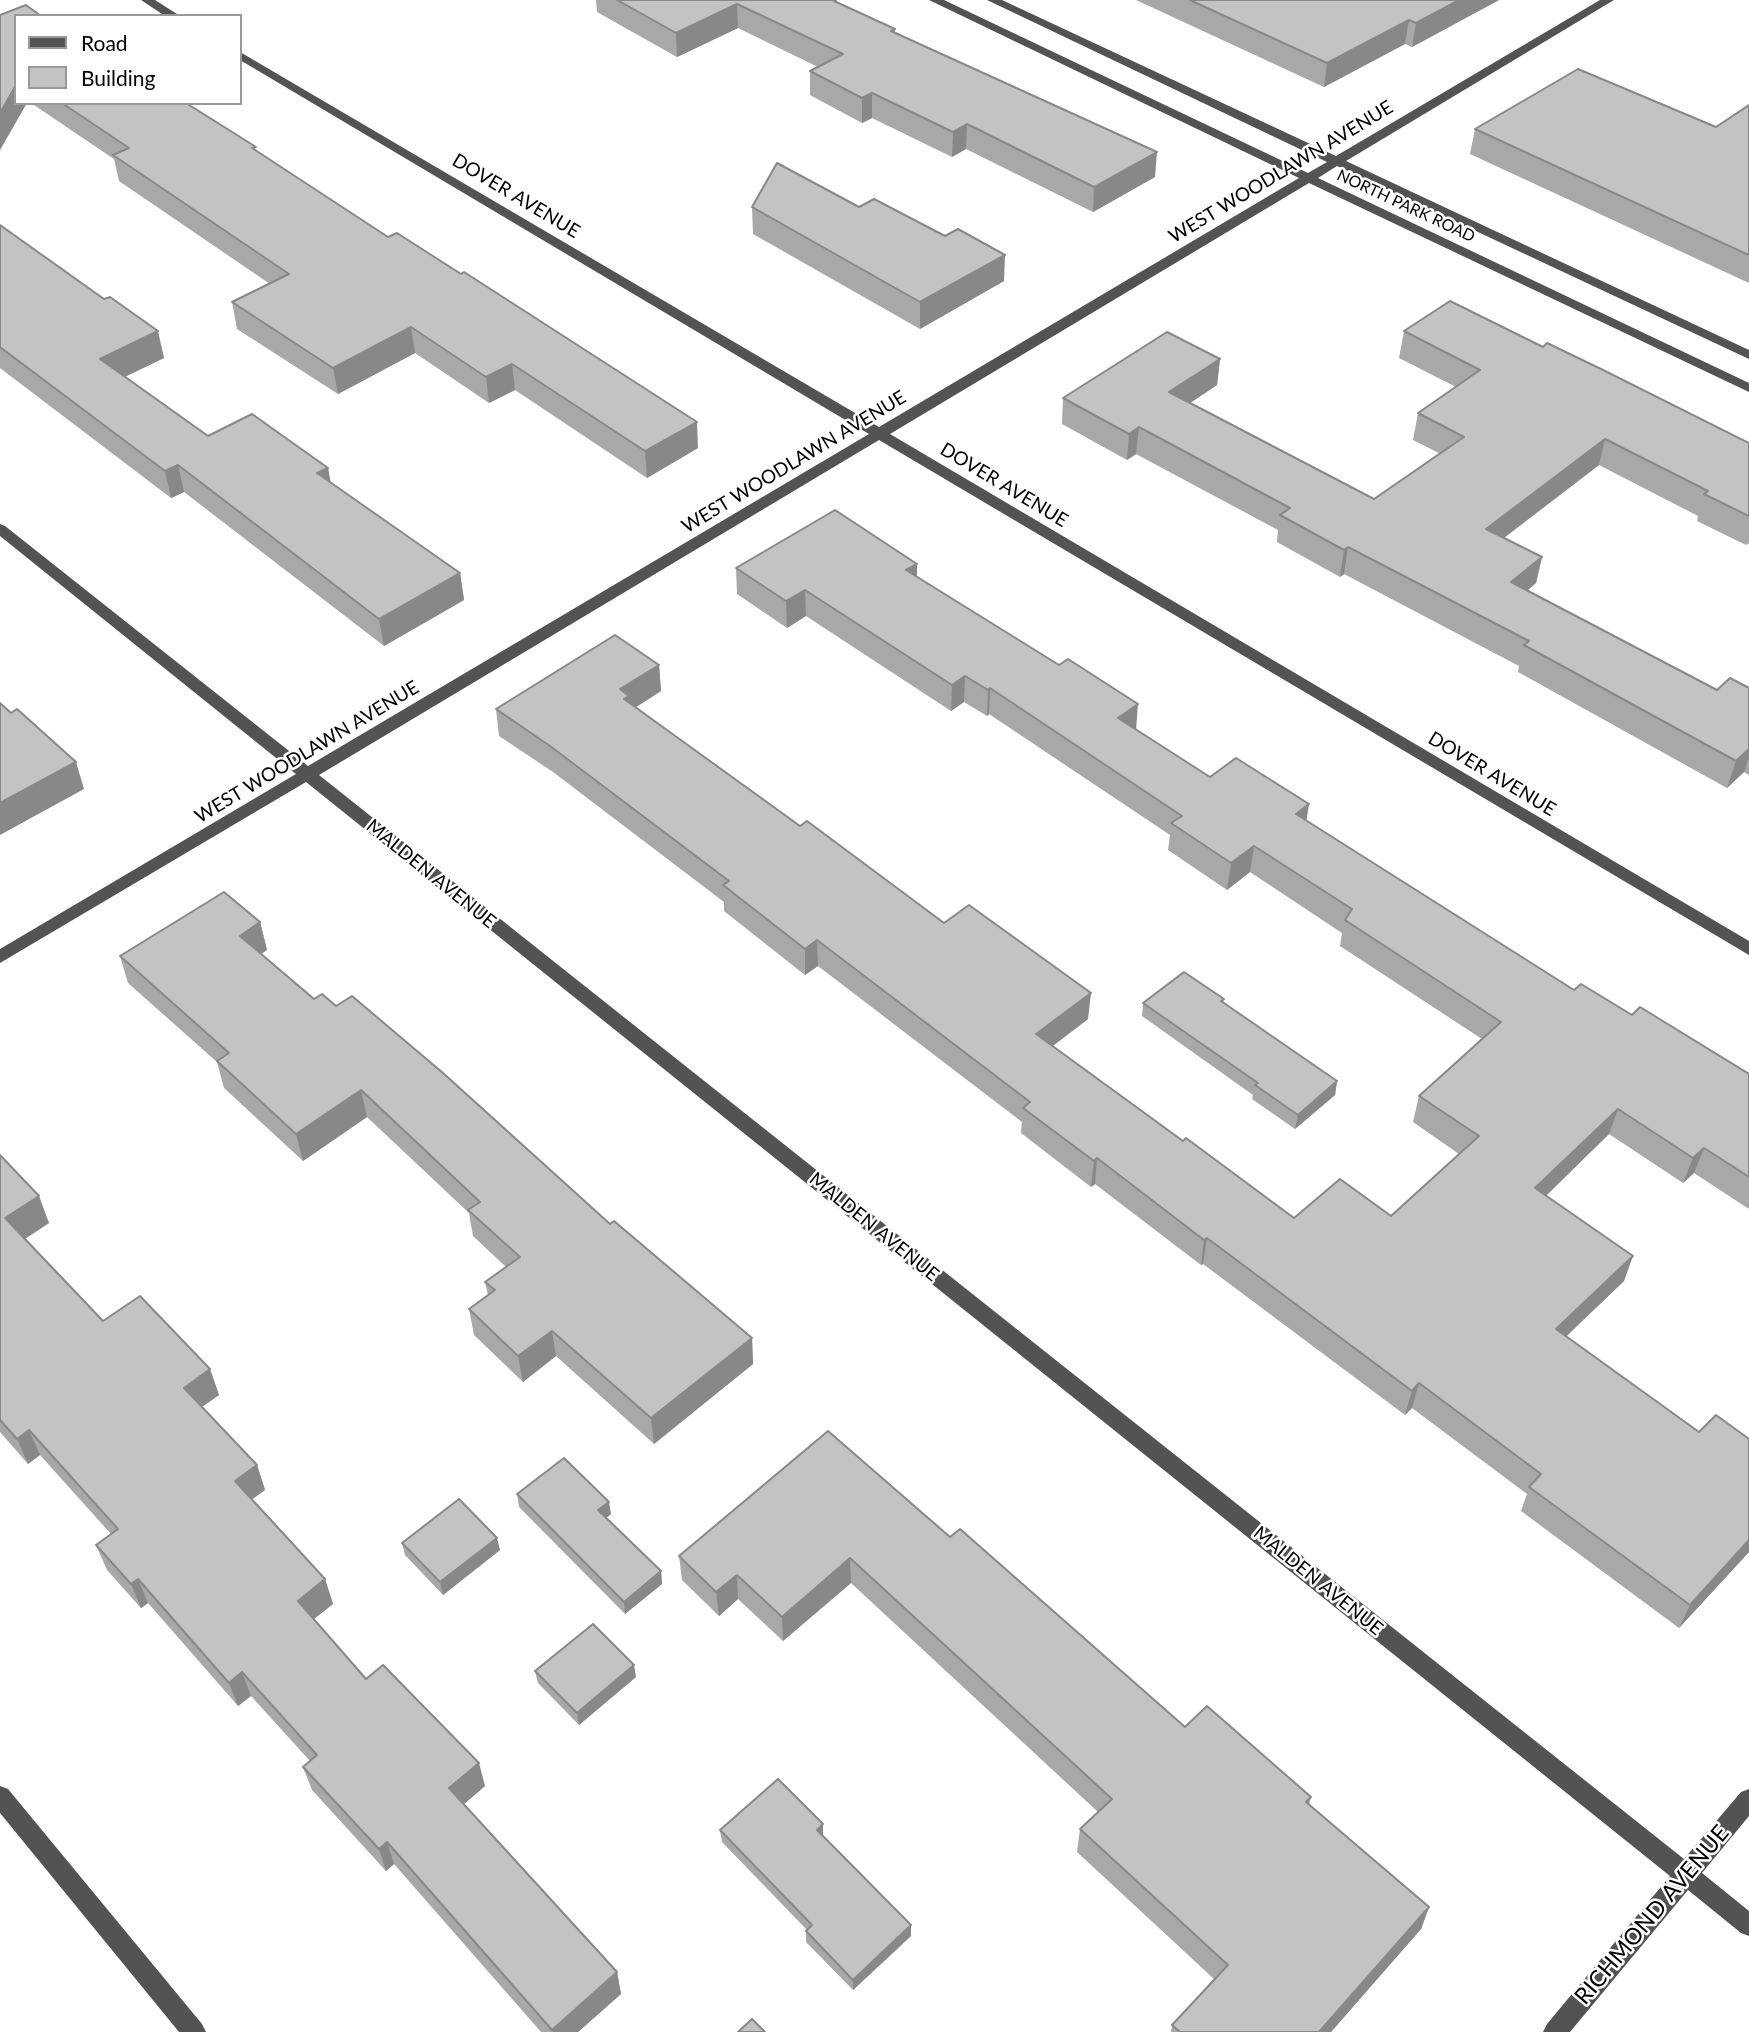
<!DOCTYPE html>
<style>
body{margin:0}
#map{position:relative;width:1749px;height:2032px;overflow:hidden;background:#fff;font-family:Lato,sans-serif}
canvas{display:block}
.legend{position:absolute;left:14px;top:14px;width:228px;height:91px;box-sizing:border-box;background:#fff;border:2px solid #999;margin:0;padding:9px 12px;list-style:none;font-size:21px;color:#000}
.legend li{display:flex;align-items:center;gap:14px;height:35px}
.legend b{width:35px;border:2px solid #999}
</style>
<div id="map">
<canvas width="1749" height="2032"></canvas>
<ul class="legend">
<li><b style="height:9px;background:#535353"></b>Road</li>
<li><b style="height:19px;background:#c3c3c3"></b>Building</li>
</ul>
</div>
<script>
const g = document.querySelector('canvas').getContext('2d');
g.lineJoin = 'round';
const toPath = rows => new Path2D(rows.map(r => 'M' + r).join(''));
function fillPath(path, color) { g.fillStyle = color; g.fill(path, 'evenodd'); }
function trace(path, color, width, dash) { g.strokeStyle = color; g.lineWidth = width; g.lineCap = dash ? 'butt' : 'round'; g.setLineDash(dash || []); g.stroke(path); }
function drawText(font, color, halo, rows, align = 'center') {
  g.font = font + ' Lato,sans-serif'; g.lineWidth = 5; g.setLineDash([]); g.textBaseline = 'middle'; g.strokeStyle = halo; g.fillStyle = color; for (const [text, x, y, turn = 0] of rows) {
    g.save(); g.translate(x, y); g.rotate((+turn || 0) * Math.PI / 180); g.textAlign = isNaN(turn) ? turn : align; if (halo) g.strokeText(text, 0, 0); g.fillText(text, 0, 0); g.restore();
  }
}
const minor = toPath([
 [141,0,155,0,180,16,165,16,141,0],
 [929,0,944,0,1308,173,1327,162,987,0,1002,0,1336,156,1600,0,1614,0,1346,161,1749,350,1749,359,1337,166,1318,178,1749,383,1749,392,1309,183,890,434,1749,941,1749,955,879,440,319,775,1684,1859,1741,1792,1749,1789,1749,1816,1702,1873,1749,1911,1749,1936,1741,1933,1688,1890,1570,2032,1543,2032,1547,2024,1670,1876,306,782,0,963,0,949,296,774,0,536,0,524,5,526,308,766,869,434,240,60,240,52,879,427,1299,178,929,0],
 [0,1786,8,1789,202,2024,206,2032,179,2032,0,1813,0,1786]
]);
const wall = toPath([
 [596,0,837,0,837,2,895,29,895,32,1155,177,1093,212,966,149,952,157,872,118,862,123,810,95,810,71,818,67,738,28,677,57,597,12],
 [1136,0,1499,0,1412,47,1405,44,1324,87],
 [31,103,186,103,256,152,698,448,647,478,515,390,489,403,415,353,338,394,237,329,232,302,270,284,119,181,114,159],
 [1749,105,1749,283,1470,154,1475,129,1716,127],
 [752,207,859,207,1004,281,920,329,753,234],
 [0,225,164,358,125,377,208,436,328,468,330,482,460,573,464,600,384,646,184,492,171,498,0,368],
 [1404,331,1543,347,1749,443,1749,543,1746,545,1697,521,1698,516,1599,465,1504,538,1542,557,1536,583,1527,591,1717,690,1749,688,1749,775,1744,772,1727,788,1518,672,1519,666,1344,574,1340,577,1277,542,1278,530,1136,454,1127,460,1062,424,1063,398,1220,359,1217,385,1190,403,1374,499,1439,453,1413,440,1418,413,1456,387,1399,358],
 [917,564,917,576,1136,729,1210,777,1306,820,1574,990,1632,1015,1749,1074,1749,1209,1694,1173,1683,1183,1609,1134,1546,1196,1624,1281,1566,1337,1749,1552,1679,1628,1521,1511,1527,1494,1412,1408,1405,1415,1203,1264,1201,1265,1095,1184,1091,1187,1021,1133,1022,1122,818,966,805,975,724,911,724,902,553,772,499,736,496,709,659,665,661,691,636,707,800,826,1088,1019,1053,1046,1183,1141,1294,1218,1391,1216,1459,1154,1413,1122,1419,1096,1482,1039,1340,946,1342,933,1250,872,1227,890,1168,850,1170,835,989,714,987,716,964,702,951,711,806,616,787,628,737,594,736,568],
 [260,922,267,950,261,954,314,999,336,1006,610,1224,752,1338,753,1364,654,1444,556,1356,523,1382,474,1335,469,1309,488,1295,485,1282,506,1267,473,1236,469,1213,367,1117,303,1161,224,1088,217,1062,128,983,120,956],
 [1224,999,1223,1003,1337,1081,1335,1095,1295,1129,1252,1099,1253,1095,1142,1016,1143,1003],
 [0,1155,49,1223,25,1239,103,1321,210,1369,219,1395,202,1407,257,1465,265,1490,252,1499,325,1579,333,1604,314,1619,366,1679,485,1786,464,1804,617,1972,621,1994,578,2032,541,2032,394,1864,386,1871,312,1790,303,1767,310,1761,251,1696,238,1706,148,1603,141,1608,107,1570,96,1545,111,1534,40,1455,28,1464,0,1432],
 [517,1494,611,1514,606,1518,661,1571,662,1584,625,1614,519,1507],
 [950,1537,1185,1727,1311,1797,1309,1805,1429,1907,1421,1929,1331,2032,1171,2032,1172,2025,1214,1979,1077,1852,1080,1829,1098,1812,851,1583,783,1641,738,1599,719,1616,682,1580,679,1556],
 [402,1543,500,1550,443,1595,405,1555],
 [535,1671,636,1677,579,1725,538,1683],
 [720,1830,823,1836,911,1925,911,1936,853,1990,806,1942,806,1931,807,1930,722,1842]
]);
const shadedWall = toPath([
 [1459,0,1499,0,1412,47,1416,23],
 [737,4,738,28,677,57,676,33],
 [1409,20,1405,44,1324,87,1327,63],
 [16,85,16,103,27,103,0,150,0,113],
 [872,93,872,118,862,123,862,98],
 [967,124,966,149,952,157,953,132],
 [1157,152,1155,177,1093,212,1094,187],
 [1005,255,1004,281,920,329,920,302],
 [411,327,415,353,338,394,333,368],
 [158,331,164,358,107,385,100,359],
 [1220,359,1217,385,1166,419,1169,392],
 [512,364,515,390,489,403,486,377],
 [697,422,698,448,647,478,645,451],
 [1139,427,1136,454,1127,460,1129,434],
 [1605,439,1599,465,1480,556,1486,529],
 [178,465,184,492,171,498,165,471],
 [328,468,333,495,317,473],
 [1348,547,1344,574,1340,577,1344,550],
 [1542,557,1536,583,1505,609,1511,582],
 [917,564,917,590,906,570],
 [460,573,464,600,384,646,379,619],
 [805,590,806,616,787,628,786,601],
 [659,665,661,691,630,711,620,689],
 [965,676,964,702,951,711,952,685],
 [990,688,989,714,987,716,988,690],
 [1138,704,1136,730,1118,718],
 [1749,749,1749,757,1744,772,1727,788,1736,761],
 [76,762,84,789,0,835,0,803],
 [1309,804,1305,831,1296,814],
 [1254,846,1250,872,1227,890,1231,863],
 [260,922,267,950,247,963,240,936],
 [817,940,818,966,805,975,805,949],
 [1091,993,1088,1019,1034,1060,1036,1034],
 [1337,1081,1335,1095,1295,1129,1298,1115],
 [361,1090,367,1117,303,1161,296,1134],
 [1618,1109,1609,1134,1527,1214,1535,1188],
 [1704,1148,1694,1173,1683,1183,1693,1158],
 [1097,1158,1095,1184,1091,1187,1094,1161],
 [39,1196,49,1223,15,1245,5,1218],
 [1207,1238,1203,1264,1201,1265,1204,1240],
 [1633,1256,1624,1281,1547,1354,1556,1329],
 [552,1331,556,1356,523,1382,518,1356],
 [752,1338,753,1364,654,1444,651,1418],
 [210,1369,219,1395,193,1413,184,1388],
 [1419,1383,1412,1408,1405,1415,1412,1391],
 [29,1430,40,1455,28,1464,17,1439],
 [257,1465,265,1490,243,1506,235,1481],
 [609,1502,611,1514,600,1523,598,1510],
 [497,1538,500,1550,443,1595,440,1582],
 [1749,1540,1749,1552,1679,1628,1690,1605],
 [850,1558,851,1583,783,1641,782,1617],
 [661,1571,662,1584,625,1614,624,1602],
 [737,1575,738,1599,719,1616,716,1592],
 [138,1579,148,1603,141,1608,131,1584],
 [325,1579,333,1604,306,1625,298,1601],
 [634,1665,636,1677,579,1725,577,1713],
 [242,1672,251,1696,238,1706,229,1683],
 [479,1763,485,1786,456,1811,449,1788],
 [823,1824,823,1836,817,1830],
 [387,1842,394,1864,386,1871,379,1849],
 [1429,1907,1421,1929,1331,2032,1319,2032],
 [911,1925,911,1936,853,1990,853,1980],
 [617,1972,621,1994,578,2032,553,2032,552,2030]
]);
const building = toPath([
 [617,0,835,0,834,1,895,29,891,31,1157,152,1094,187,967,124,953,132,872,93,862,98,810,71,843,54,737,4,676,33,617,0],
 [1190,0,1459,0,1416,23,1409,20,1327,63,1190,0],
 [26,5,41,16,16,16,16,85,0,113,0,15,26,5],
 [1578,69,1716,127,1749,105,1749,255,1475,129,1578,69],
 [62,103,186,103,256,147,252,148,388,237,397,233,461,274,464,272,697,422,645,451,512,364,486,377,411,327,333,368,232,302,289,274,113,155,129,148,62,103],
 [777,163,859,207,874,199,945,236,958,229,1005,255,920,302,752,207,777,163],
 [0,225,104,299,110,297,158,331,100,359,208,436,252,414,328,468,317,473,460,573,379,619,178,465,165,471,0,347,0,225],
 [1450,301,1543,347,1547,343,1601,369,1749,443,1749,516,1704,494,1708,491,1605,439,1486,529,1542,557,1511,582,1717,690,1730,678,1749,688,1749,749,1736,761,1524,645,1529,641,1348,547,1344,550,1280,515,1290,508,1139,427,1129,434,1063,398,1167,332,1220,359,1169,392,1374,499,1464,437,1418,413,1480,370,1404,331,1450,301],
 [835,510,917,564,906,570,1059,665,1068,659,1138,704,1118,718,1210,777,1236,758,1309,804,1296,814,1574,990,1581,984,1632,1015,1640,1007,1749,1074,1749,1177,1704,1148,1693,1158,1618,1109,1535,1188,1633,1256,1556,1329,1699,1432,1716,1415,1749,1439,1749,1540,1690,1605,1529,1487,1541,1474,1419,1383,1412,1391,1207,1238,1204,1240,1097,1158,1094,1161,1023,1108,1030,1102,817,940,805,949,723,885,729,881,550,746,496,709,615,635,659,665,620,689,629,696,624,699,800,826,807,821,944,923,969,905,1091,993,1036,1034,1183,1141,1186,1138,1294,1218,1340,1179,1391,1216,1479,1136,1419,1096,1501,1022,1345,920,1352,909,1254,846,1231,863,1171,823,1182,816,990,688,988,690,965,676,952,685,805,590,786,601,736,568,835,510],
 [0,703,11,713,17,709,76,762,0,803,0,703],
 [224,892,260,922,240,936,314,999,322,994,336,1006,352,996,443,1073,610,1224,614,1221,752,1338,651,1418,552,1331,518,1356,469,1309,495,1290,485,1282,520,1257,468,1210,480,1202,361,1090,296,1134,217,1061,229,1053,120,956,224,892],
 [1184,972,1224,999,1221,1001,1337,1081,1298,1115,1255,1085,1258,1083,1143,1003,1184,972],
 [0,1155,39,1196,5,1218,103,1321,140,1296,210,1369,184,1388,257,1465,235,1481,325,1579,298,1601,366,1679,383,1665,479,1763,449,1788,617,1972,552,2030,387,1842,379,1849,303,1767,317,1755,242,1672,229,1683,138,1579,131,1584,96,1545,118,1529,29,1430,17,1439,0,1420,0,1155],
 [828,1431,950,1537,960,1529,1185,1727,1207,1706,1311,1797,1306,1802,1429,1907,1319,2032,1180,2032,1172,2025,1228,1965,1080,1829,1112,1799,850,1558,782,1617,737,1575,716,1592,679,1556,828,1431],
 [564,1458,609,1502,598,1510,661,1571,624,1602,517,1494,564,1458],
 [459,1499,497,1538,440,1582,402,1543,459,1499],
 [593,1624,634,1665,577,1713,535,1671,593,1624],
 [778,1779,823,1824,817,1830,911,1925,853,1980,806,1931,812,1925,720,1830,778,1779],
 [752,2019,765,2032,738,2032,752,2019]
]);
const farStreetnames = [
 ["NORTH PARK ROAD",1406,206,25]
];
const streetNames = [
 ["WEST WOODLAWN AVENUE",1281,172,-31],
 ["DOVER AVENUE",516,196,31],
 ["WEST WOODLAWN AVENUE",794,462,-31],
 ["DOVER AVENUE",1004,485,31],
 ["WEST WOODLAWN AVENUE",307,752,-31],
 ["DOVER AVENUE",1492,774,31],
 ["MALDEN AVENUE",431,874,39],
 ["MALDEN AVENUE",874,1227,39],
 ["MALDEN AVENUE",1318,1581,39]
];
const nearStreetnames = [
 ["RICHMOND AVENUE",1652,1915,-50]
];
fillPath(minor, '#535353');
fillPath(wall, '#a8a8a8');
fillPath(shadedWall, '#888');
fillPath(building, '#c3c3c3');
trace(building, '#888', 2);
drawText('16px', '#000', '#fff', farStreetnames);
drawText('19px', '#000', '#fff', streetNames);
drawText('23px', '#000', '#fff', nearStreetnames);
</script>
